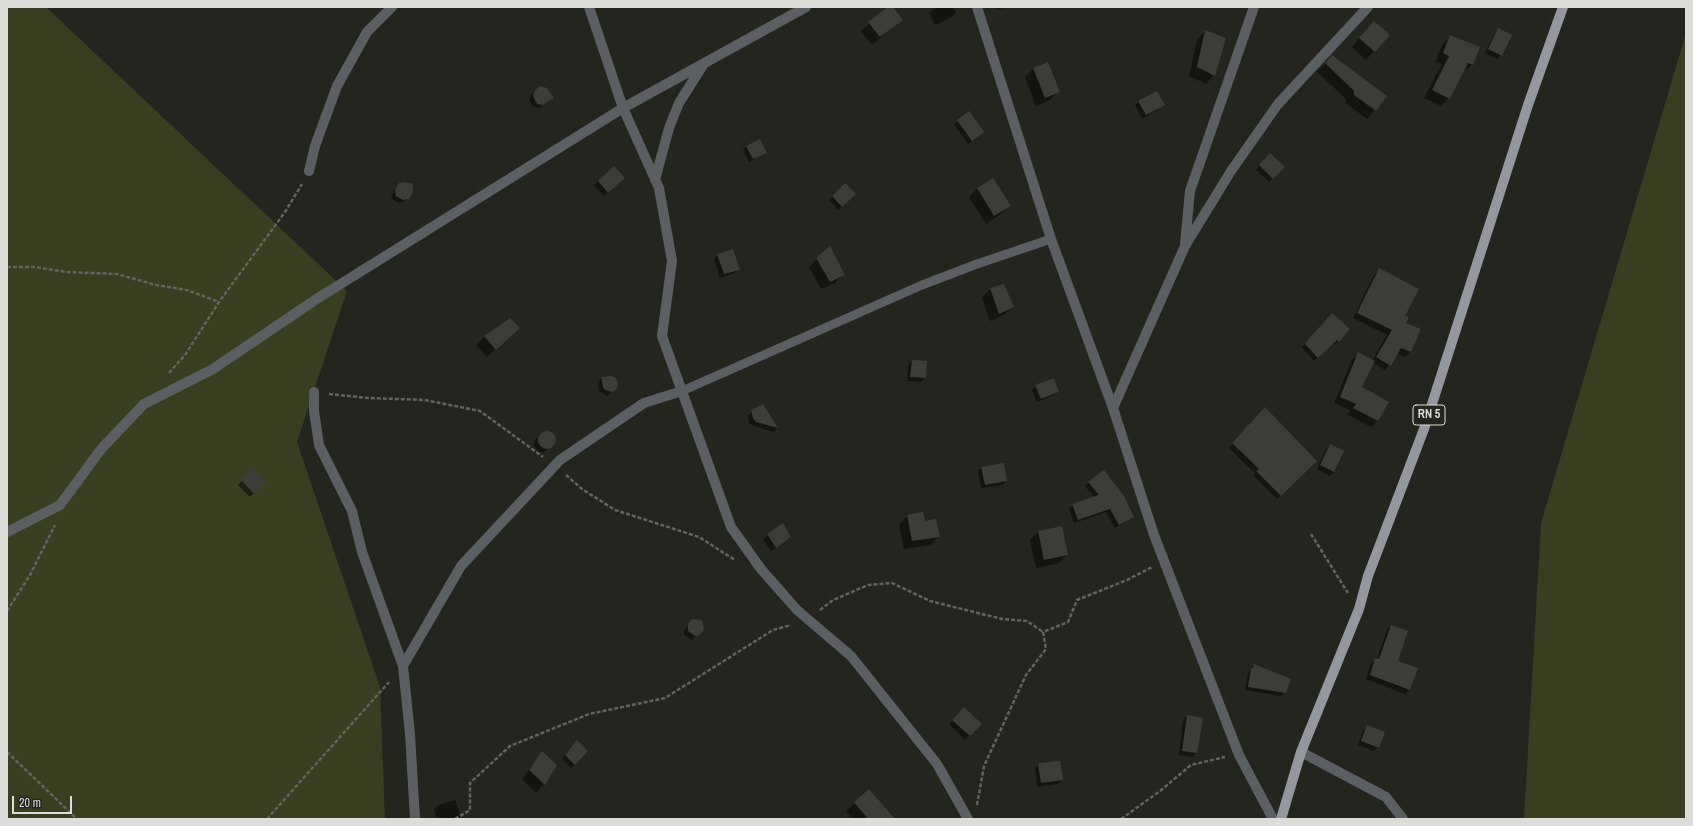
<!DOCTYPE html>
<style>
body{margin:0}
#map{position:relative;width:1693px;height:826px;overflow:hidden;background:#24251f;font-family:"Archivo Narrow",sans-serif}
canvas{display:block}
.frame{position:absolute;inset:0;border:8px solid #dcddd9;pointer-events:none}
.scale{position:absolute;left:12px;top:796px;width:60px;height:18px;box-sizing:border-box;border:2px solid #dcddd9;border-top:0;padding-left:5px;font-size:12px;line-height:14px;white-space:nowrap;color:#dcddd9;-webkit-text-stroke:3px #24251f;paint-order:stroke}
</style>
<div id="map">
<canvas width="1693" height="826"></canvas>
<div class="frame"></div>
<div class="scale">20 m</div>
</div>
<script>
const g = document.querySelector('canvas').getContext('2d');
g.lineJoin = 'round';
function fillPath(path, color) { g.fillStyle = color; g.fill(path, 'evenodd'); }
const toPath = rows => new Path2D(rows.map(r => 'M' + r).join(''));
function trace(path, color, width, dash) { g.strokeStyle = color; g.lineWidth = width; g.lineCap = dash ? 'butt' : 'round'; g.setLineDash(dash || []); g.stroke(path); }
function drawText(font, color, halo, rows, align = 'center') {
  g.font = font + ' "Archivo Narrow",sans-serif'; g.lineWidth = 3.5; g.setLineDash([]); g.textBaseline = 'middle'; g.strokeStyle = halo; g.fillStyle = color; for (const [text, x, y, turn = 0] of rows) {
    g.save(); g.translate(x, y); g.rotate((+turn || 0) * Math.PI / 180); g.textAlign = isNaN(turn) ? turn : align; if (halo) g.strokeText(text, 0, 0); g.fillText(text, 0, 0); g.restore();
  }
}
const green = toPath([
 [7,7,46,7,347,291,297,442,380,687,385,819,7,819],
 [1686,33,1686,819,1524,819,1541,523]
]);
const shadow = toPath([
 [889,7,902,20,872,45,861,31],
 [937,7,953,7,956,13,952,17,935,25,929,13],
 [996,7,1018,7,996,9],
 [1499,29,1501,55,1497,59,1485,53,1495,33],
 [1205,31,1214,75,1206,84,1189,76,1197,40],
 [1365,31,1374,51,1366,60,1352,47],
 [1451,36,1472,65,1462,72,1449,98,1441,106,1424,98,1442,64,1435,62,1442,45],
 [1332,57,1375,110,1367,119,1346,103,1346,99,1317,72],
 [1047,64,1058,92,1050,100,1036,106,1025,77,1033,69],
 [535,91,553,98,539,108,533,107,529,101,531,95],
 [1139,102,1164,105,1142,119,1135,105],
 [958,121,983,132,968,144,954,124],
 [747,146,765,152,749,162,743,150],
 [1270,154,1283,167,1269,182,1256,170],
 [614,167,620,182,604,196,594,185],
 [993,179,1010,206,1001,214,986,224,969,197,977,189],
 [399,184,408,198,404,202,399,203,393,200,391,195],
 [845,184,854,194,838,210,829,200],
 [718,255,739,269,735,273,720,278,714,259],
 [817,258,843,274,835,283,821,289,809,267],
 [1379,269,1404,316,1411,351,1405,357,1397,353,1385,370,1373,363,1360,388,1387,402,1377,421,1371,427,1348,415,1350,410,1334,403,1352,360,1359,354,1372,361,1387,335,1353,318,1374,275],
 [1004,285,1012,307,1004,315,990,321,982,298,990,289],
 [1328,318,1349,329,1334,345,1332,343,1314,361,1302,347],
 [510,319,510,336,487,357,476,345,484,337],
 [912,361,926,362,925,378,921,382,907,381,908,365],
 [602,378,616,388,607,396,599,391,598,382],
 [1036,386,1058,392,1054,395,1037,402,1032,390],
 [763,405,777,428,773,432,752,425,749,423,748,415],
 [1265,409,1316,461,1277,499,1253,475,1255,473,1229,448],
 [545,432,551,434,555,438,554,444,544,452,539,452,534,446,535,440],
 [1330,445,1334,472,1330,476,1317,469,1326,449],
 [981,468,1006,481,1002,485,981,488,978,471],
 [248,473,266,482,250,497,238,485],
 [1089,482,1133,517,1115,528,1106,512,1074,523,1069,509,1073,505,1094,497,1085,486],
 [908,516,924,522,939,536,930,545,904,549,899,524],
 [783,525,790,537,771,551,763,539],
 [1038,532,1067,555,1059,563,1036,568,1030,540],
 [692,620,703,629,692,640,684,635,684,631],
 [1391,626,1397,661,1417,668,1409,690,1405,694,1366,679,1371,663,1377,659,1387,630],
 [1254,665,1285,692,1281,696,1245,690,1248,673],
 [964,708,981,724,965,740,949,724],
 [1187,716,1196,753,1192,757,1179,755,1183,720],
 [1367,727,1378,747,1374,751,1358,745,1363,731],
 [573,745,575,765,571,768,562,759],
 [542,752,556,765,544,784,536,793,522,779],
 [1039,764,1062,780,1058,784,1037,787,1035,768],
 [869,791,893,819,853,819,846,811],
 [455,800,462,819,436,819,434,809,438,805]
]);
const building = toPath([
 [888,7,893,7,903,20,880,37,868,22],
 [1374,21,1390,35,1375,52,1359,38],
 [1498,28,1512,35,1502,56,1488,49],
 [1205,30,1226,38,1215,76,1197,67],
 [1450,35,1480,47,1473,65,1468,63,1450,99,1432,90,1449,56,1443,53],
 [1332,55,1387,96,1376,111,1354,95,1354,91,1325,63],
 [1048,62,1060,92,1045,98,1033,68],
 [541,86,547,88,554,98,543,105,537,104,533,96,535,90],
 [1157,91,1165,105,1146,115,1138,101],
 [969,111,984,132,972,141,957,120],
 [760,139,767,153,753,159,746,146],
 [1270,153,1285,167,1273,179,1259,165],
 [614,166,625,178,608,193,598,181],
 [993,178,1011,206,994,216,977,188],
 [405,182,413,184,413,192,409,199,403,200,396,196,395,190,399,183],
 [845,183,856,194,842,207,832,196],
 [830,246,845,275,830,282,816,258],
 [733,249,740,270,724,274,717,254],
 [1379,268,1419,289,1405,316,1409,317,1406,323,1421,329,1411,352,1401,348,1391,366,1376,357,1392,330,1357,313],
 [1004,284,1014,307,999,314,990,288],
 [1332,313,1350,329,1339,342,1337,340,1318,358,1305,344,1306,342],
 [510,318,520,328,496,350,484,336],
 [1358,352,1375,361,1362,387,1389,402,1378,421,1353,408,1356,404,1340,397],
 [912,360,927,361,926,378,910,377],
 [611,376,616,378,618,383,617,389,612,392,605,390,603,387,601,377],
 [1054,378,1059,392,1041,399,1035,385],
 [763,404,778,428,756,422,753,418,751,410],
 [1265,407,1317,461,1281,496,1256,471,1259,469,1232,443],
 '538 440a9 9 0 1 1 18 0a9 9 0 1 1-18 0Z',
 [1330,444,1344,451,1334,472,1320,465],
 [1004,463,1007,481,985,485,981,467],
 [252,468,267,482,254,494,241,480],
 [1104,470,1124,496,1134,517,1119,525,1110,509,1078,520,1072,504,1099,495,1088,482],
 [923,512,925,521,936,519,940,537,912,541,907,515],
 [783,523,791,537,776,548,767,534],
 [1062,526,1068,555,1044,560,1038,531],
 [692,619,702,620,704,630,697,637,688,631,688,624],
 [1391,625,1408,631,1398,661,1418,668,1410,690,1370,675,1375,658,1379,659],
 [1254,664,1291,679,1286,693,1248,687,1251,668,1253,668],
 [964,707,982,724,970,736,952,720],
 [1187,715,1203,718,1197,753,1182,751],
 [1367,725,1385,732,1379,748,1361,741],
 [577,740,588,751,575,765,565,755],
 [542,751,557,765,545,785,529,770],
 [1060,761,1063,780,1041,783,1038,763],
 [869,789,895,819,868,819,854,802]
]);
const path = toPath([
 [7,267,35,267,66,272,117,274,156,285,187,290,219,302],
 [169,373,185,355,219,302,285,212,302,184],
 [329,394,368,398,425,400,480,411,543,457],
 [566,475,582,489,615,510,699,537,735,560],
 [1311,534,1348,593],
 [820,610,833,600,868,585,892,583,930,601,1002,619,1027,621,1043,632],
 [7,611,30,575,55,525],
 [7,752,77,819],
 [977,805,984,766,1026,675,1046,649,1043,632,1068,622,1077,600,1127,580,1152,567],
 [267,819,389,682],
 [455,819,470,810,470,783,510,746,589,714,665,698,773,630,791,625],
 [1121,819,1160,791,1191,765,1225,757]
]);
const service = toPath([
 [682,391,922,285,977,264,1051,239]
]);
const minor = toPath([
 [589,7,623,108,659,188,672,261,662,336,731,527,761,569,797,610,851,656,937,764,968,819],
 [977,7,1051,239,1113,408,1154,535,1239,755,1273,819],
 [309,171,315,146,337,86,367,32,392,7],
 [655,180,669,128,679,103,703,65],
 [1185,244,1190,191,1254,7],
 [314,392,314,411,319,445,352,511,362,552,403,666,410,734,415,819],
 [1113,408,1185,246,1231,171,1278,104,1368,7],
 [7,532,60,505,102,448,144,404,213,369,315,300,623,108,806,7],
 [403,666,461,566,560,460,644,403,682,391],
 [1301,752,1386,797,1403,819]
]);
const primary = toPath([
 [1281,819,1301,752,1359,609,1368,576,1424,429,1528,105,1563,7]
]);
const shields = [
 [1429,415,32]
];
const shieldNames = [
 ["RN 5",1429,415]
];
fillPath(green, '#373f20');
fillPath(shadow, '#0007');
fillPath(building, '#3b3d37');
trace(path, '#63645f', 2.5, [4, 2]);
trace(service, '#5c5f61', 9);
trace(minor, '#5c5f61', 10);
trace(primary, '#94989e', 10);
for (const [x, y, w] of shields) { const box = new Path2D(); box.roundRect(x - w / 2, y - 10, w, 20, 3); g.fillStyle = '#24251f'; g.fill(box); trace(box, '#dcddd9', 1); }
drawText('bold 12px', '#dcddd9', null, shieldNames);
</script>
